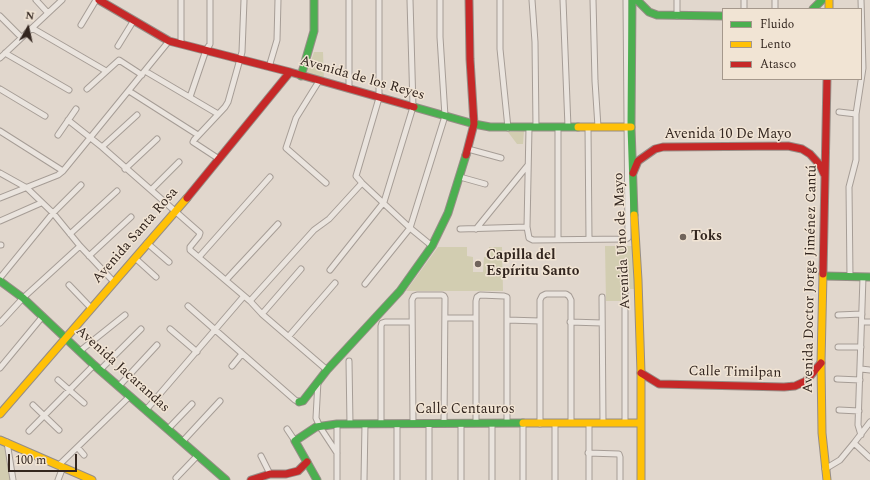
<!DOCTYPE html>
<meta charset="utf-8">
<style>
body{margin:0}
#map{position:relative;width:870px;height:480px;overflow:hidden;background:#e1d7cd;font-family:Spectral,serif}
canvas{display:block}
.legend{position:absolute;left:722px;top:8px;width:140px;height:72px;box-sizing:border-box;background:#f1e4d4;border:1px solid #a5988c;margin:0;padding:5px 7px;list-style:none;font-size:12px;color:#33261f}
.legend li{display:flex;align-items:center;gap:8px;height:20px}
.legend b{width:20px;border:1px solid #a5988c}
.north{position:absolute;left:8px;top:8px;width:40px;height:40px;-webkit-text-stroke:3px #f1e4d4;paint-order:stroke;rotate:9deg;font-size:11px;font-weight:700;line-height:16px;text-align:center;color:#33261f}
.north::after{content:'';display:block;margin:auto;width:14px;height:18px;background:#33261f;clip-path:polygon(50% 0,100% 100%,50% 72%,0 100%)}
.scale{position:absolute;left:8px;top:454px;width:69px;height:18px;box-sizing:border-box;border:2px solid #33261f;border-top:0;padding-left:5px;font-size:12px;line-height:14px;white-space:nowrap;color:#33261f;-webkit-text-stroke:3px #f1e4d4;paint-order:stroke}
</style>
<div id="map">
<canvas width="870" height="480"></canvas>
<ul class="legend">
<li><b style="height:5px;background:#4caf50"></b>Fluido</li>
<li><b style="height:5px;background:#ffc107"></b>Lento</li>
<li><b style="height:5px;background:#c62828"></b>Atasco</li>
</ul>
<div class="north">N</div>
<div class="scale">100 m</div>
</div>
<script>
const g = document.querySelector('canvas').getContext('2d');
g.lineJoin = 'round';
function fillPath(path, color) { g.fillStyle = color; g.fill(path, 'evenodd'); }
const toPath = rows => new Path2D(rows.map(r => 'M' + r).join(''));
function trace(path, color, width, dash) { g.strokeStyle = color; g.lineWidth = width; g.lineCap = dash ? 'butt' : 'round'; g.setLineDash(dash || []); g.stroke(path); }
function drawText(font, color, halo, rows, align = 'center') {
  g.font = font + ' Spectral,serif'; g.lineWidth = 3; g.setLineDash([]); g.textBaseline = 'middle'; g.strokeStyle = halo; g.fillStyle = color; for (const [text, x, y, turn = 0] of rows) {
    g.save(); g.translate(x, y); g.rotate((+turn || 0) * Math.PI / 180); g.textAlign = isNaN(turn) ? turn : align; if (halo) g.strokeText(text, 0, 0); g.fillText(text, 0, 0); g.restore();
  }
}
const green = toPath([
 [314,52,323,52,324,81,304,75,311,61],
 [524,131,523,144,517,144,508,132],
 [605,246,635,246,635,289,622,289,622,301,606,301],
 [438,247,467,247,467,256,473,257,473,272,483,272,484,257,489,257,489,247,502,247,503,291,406,291],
 [0,442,6,444,12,480,0,480]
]);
const street = toPath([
 [36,0,48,13],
 [181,0,181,44],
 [349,0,349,89],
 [379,0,379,98,356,176,362,183,410,228,432,246],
 [500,0,500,49,508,128],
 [532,0,535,42,536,127],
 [563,0,568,127],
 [593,0,595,81,598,127],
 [775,0,775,9],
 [744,9,744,0],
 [0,16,21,37],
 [677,16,677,0],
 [81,25,96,0],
 [32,28,106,71],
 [118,46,134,20],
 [5,53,69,90],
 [0,58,62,0],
 [269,67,277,40,278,0],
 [145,71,218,114],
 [319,81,296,118,286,148,326,183],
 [0,89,45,116],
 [87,89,119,60,142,75],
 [129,91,198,135],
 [190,97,206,50,210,44,210,0],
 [839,112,856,114],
 [68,120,102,147,200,233,199,236,190,247,190,250,250,301,262,314,327,370],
 [558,127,558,239],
 [588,127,589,239],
 [529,128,527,227,529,238,533,240,626,239,628,238,626,0],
 [0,131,63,171],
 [58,135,76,109],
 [102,147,137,115],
 [468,149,501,158],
 [219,159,193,142,194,140,225,107,228,102,242,52,244,0],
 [125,169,157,139],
 [0,173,27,188,53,213,80,246,114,282],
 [460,177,485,184],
 [151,190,179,162],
 [0,198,58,175,63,171,169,41],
 [0,221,41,203],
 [460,229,527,227],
 [476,229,528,165],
 [70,234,117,191],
 [147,243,169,262],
 [0,245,1,245],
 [89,256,131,217],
 [199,257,270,177],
 [135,258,156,277],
 [330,270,384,202,413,107,410,0],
 [850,277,849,187,856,160,856,114,863,68,861,0],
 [0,278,53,213,81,185],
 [226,280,278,224],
 [365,284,410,228,445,116,440,37,440,0],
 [69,285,91,308],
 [625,291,625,423],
 [602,297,603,423],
 [250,301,314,230,329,219,362,183],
 [188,306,295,400,299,402],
 [262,314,301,269],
 [838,315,862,314],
 [445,318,476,318],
 [507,320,540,321],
 [570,322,602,323],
 [862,322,870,322],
 [0,323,23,298,80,246],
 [170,329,197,352],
 [289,336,335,283],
 [838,347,861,347],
 [80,351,125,315],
 [349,361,350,424],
 [232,366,242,354],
 [0,368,43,316],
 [861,369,870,370],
 [100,370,141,329],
 [837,379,860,380],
 [58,380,84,403],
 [318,381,316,418,320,427,337,453],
 [119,386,157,345],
 [33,405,59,430],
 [146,410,244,296],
 [839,410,859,411],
 [413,423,412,300,414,296,417,295,442,295,444,296,445,298,444,424],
 [476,423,476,301,477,297,480,295,504,296,507,297,507,423],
 [523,423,523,480],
 [555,423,555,480],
 [381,424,381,326,382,323,385,322,412,322],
 [397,424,397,480],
 [540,424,540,300,542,296,546,294,566,294,569,296,571,300,571,423],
 [168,429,192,404],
 [287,429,295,441],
 [29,431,94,365],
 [861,435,858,425,863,277],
 [183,441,220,401],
 [7,442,13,480],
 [854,443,870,458],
 [78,448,84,455],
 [588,453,619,454,620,457,620,480],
 [261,456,270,474],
 [59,465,130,396],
 [825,469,840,460,854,443,870,422],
 [176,478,198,455],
 [58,480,63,467],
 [337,480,337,424],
 [364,480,365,424],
 [429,480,429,424],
 [461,480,461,423],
 [492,480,492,423],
 [589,480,589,423]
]);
const fast = toPath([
 [632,0,631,127,634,215],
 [637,0,649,12,657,15,723,16],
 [813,9,822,0],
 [301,76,314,31,314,0],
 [414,107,474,124,490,127,578,127],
 [824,276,870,277],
 [0,281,23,298,94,365,226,480],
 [299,402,303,401,327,370,400,291,432,246,448,213,466,155],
 [317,480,295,441,316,427,337,424,523,423]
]);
const slow = toPath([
 [829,0,829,9],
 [578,127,631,127],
 [634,215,638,280,641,373,641,480],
 [823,274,821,363,822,433,827,480],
 [0,414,187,198],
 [523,423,640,423],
 [0,440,92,480]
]);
const jam = toPath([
 [99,0,169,41,290,72,414,107],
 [466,155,474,124,470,59,469,0],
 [633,173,638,161,655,149,663,147,788,146,802,149,810,154,820,165,824,174],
 [187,198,290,72],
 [823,274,827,79],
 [641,373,659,384,784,387,795,386,806,381,821,363],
 [251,480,270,474,286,474,298,471,307,462]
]);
const markers = [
 [683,237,4,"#70645c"],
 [478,264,4,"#70645c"]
];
const streetNames = [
 ["Avenida de los Reyes",362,79,16],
 ["Avenida 10 De Mayo",728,135],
 ["Avenida Santa Rosa",136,236,-49],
 ["Avenida Uno de Mayo",623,241,-93],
 ["Avenida Doctor Jorge Jiménez Cantú",811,279,-89],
 ["Avenida Jacarandas",122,370,42],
 ["Calle Timilpan",735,373,1],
 ["Calle Centauros",465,410]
];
const poiNames = [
 ["Toks",691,237],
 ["Capilla del",486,256],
 ["Espíritu Santo",486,272]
];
fillPath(green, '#d2cdb1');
trace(street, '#a69d96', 7);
trace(fast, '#968d86', 9);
trace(slow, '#968d86', 9);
trace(jam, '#968d86', 9);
trace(street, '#eae4de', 5);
trace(fast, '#4caf50', 7);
trace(slow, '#ffc107', 7);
trace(jam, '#c62828', 7);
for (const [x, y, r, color] of markers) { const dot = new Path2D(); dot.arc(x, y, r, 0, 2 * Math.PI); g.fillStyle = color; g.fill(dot); trace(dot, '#f1e4d4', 1.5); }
drawText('14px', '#33261f', '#f1e4d4', streetNames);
drawText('bold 14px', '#33261f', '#f1e4d4', poiNames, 'left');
</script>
